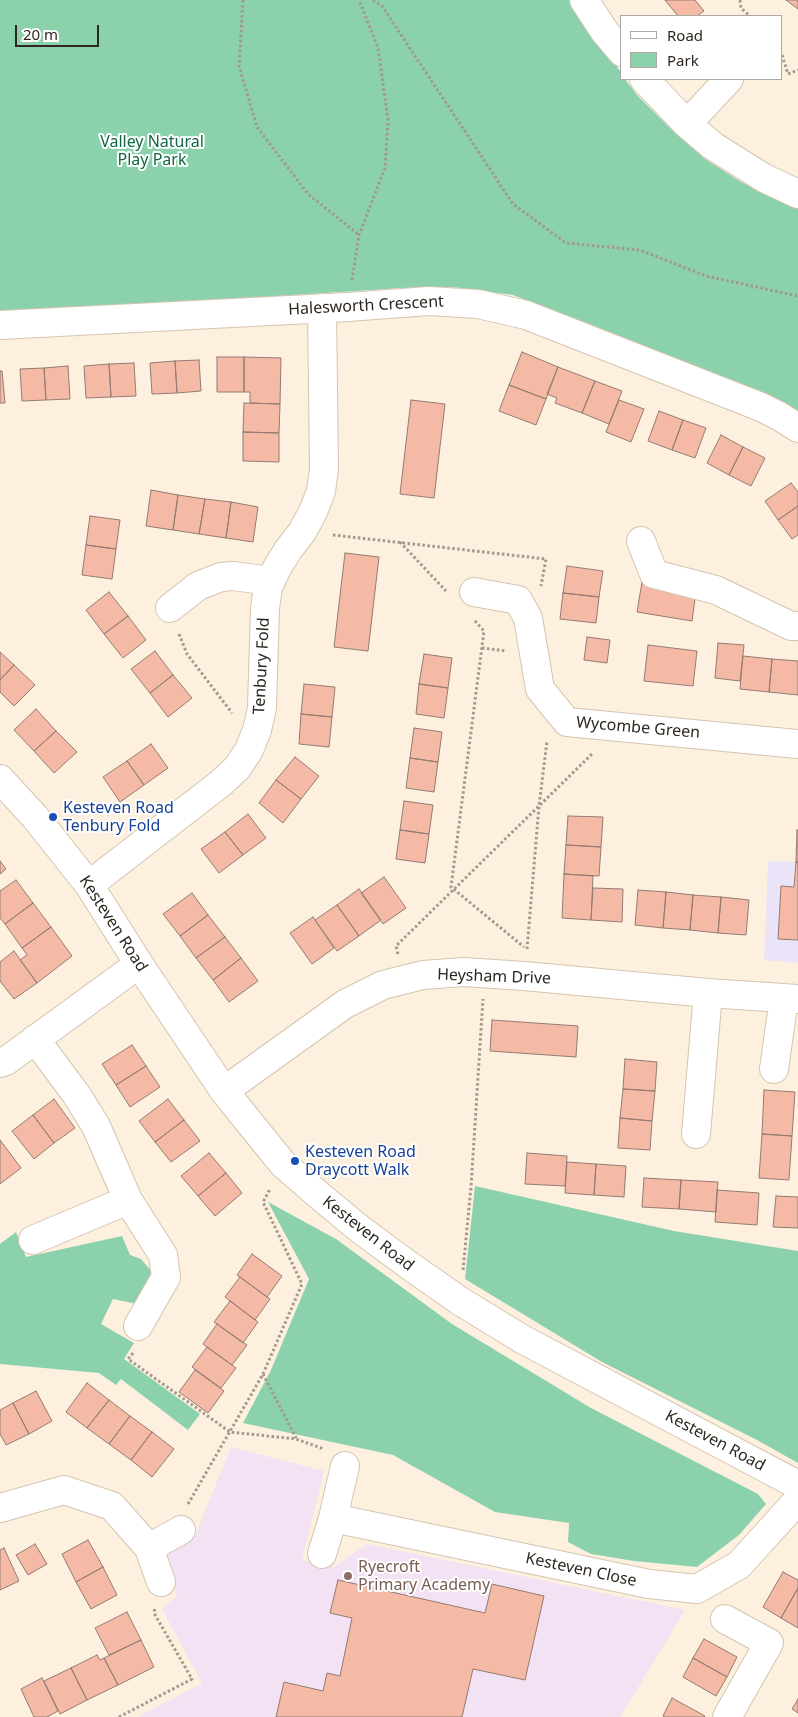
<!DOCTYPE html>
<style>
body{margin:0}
#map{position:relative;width:798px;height:1717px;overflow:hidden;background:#fdf0df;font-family:"Noto Sans",sans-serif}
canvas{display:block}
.legend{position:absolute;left:620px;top:15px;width:162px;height:65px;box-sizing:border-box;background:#fff;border:1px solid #aba9a5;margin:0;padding:6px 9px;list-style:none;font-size:15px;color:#2d271f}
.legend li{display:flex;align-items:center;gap:10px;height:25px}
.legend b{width:25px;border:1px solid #aba9a5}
.scale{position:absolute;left:15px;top:25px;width:84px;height:22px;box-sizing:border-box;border:2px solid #2d271f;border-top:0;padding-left:6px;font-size:15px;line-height:18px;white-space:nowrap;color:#2d271f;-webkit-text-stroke:4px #fff;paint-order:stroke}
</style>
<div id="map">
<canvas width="798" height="1717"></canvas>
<ul class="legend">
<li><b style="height:6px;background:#fff"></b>Road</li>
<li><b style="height:14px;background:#8bd2ac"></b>Park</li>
</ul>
<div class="scale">20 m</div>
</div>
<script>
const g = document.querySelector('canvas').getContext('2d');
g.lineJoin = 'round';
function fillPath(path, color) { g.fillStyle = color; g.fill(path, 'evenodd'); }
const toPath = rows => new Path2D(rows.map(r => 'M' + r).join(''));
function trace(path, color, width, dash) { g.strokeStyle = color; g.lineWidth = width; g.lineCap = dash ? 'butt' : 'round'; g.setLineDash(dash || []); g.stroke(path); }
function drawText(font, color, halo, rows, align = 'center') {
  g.font = font + ' "Noto Sans",sans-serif'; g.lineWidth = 4; g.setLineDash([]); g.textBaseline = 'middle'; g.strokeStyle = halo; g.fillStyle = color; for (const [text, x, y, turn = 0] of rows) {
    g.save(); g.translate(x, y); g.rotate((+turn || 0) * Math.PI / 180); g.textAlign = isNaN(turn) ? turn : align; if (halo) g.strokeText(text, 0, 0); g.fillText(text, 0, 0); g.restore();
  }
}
const commercial = toPath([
 [768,861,798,862,798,963,764,960]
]);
const education = toPath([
 [231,1447,324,1471,302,1560,334,1567,367,1544,685,1610,620,1717,138,1717,202,1683,162,1609,177,1596,166,1556,195,1536]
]);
const green = toPath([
 [0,0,572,0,622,74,622,79,625,79,637,95,672,130,705,159,741,182,798,208,798,411,760,391,513,295,453,287,402,288,0,314],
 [475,1186,674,1231,798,1251,798,1463,757,1440,602,1362,465,1279],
 [268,1202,336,1239,452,1324,591,1408,758,1494,766,1504,739,1535,697,1567,634,1561,591,1554,568,1542,569,1523,495,1512,393,1455,243,1423,271,1370,309,1279],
 [16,1232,26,1257,122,1236,130,1255,141,1259,152,1272,137,1304,113,1299,101,1324,134,1343,124,1359,200,1414,188,1430,121,1379,116,1385,99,1373,0,1364,0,1244]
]);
const building = toPath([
 [665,0,695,0,704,11,697,16,678,16,665,0],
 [786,0,798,0,798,9,786,0],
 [522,352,558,367,546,399,509,385,522,352],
 [217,357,244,357,244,392,217,392,217,357],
 [244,357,281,358,280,404,250,403,250,392,244,392,244,357],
 [199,360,201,391,177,393,175,361,199,360],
 [175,361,177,393,152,394,150,363,175,361],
 [134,363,136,396,111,397,109,364,134,363],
 [109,364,111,397,86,398,84,366,109,364],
 [68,366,70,399,46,400,44,368,68,366],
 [558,367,595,381,582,413,555,403,557,398,547,394,558,367],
 [44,368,46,400,22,401,20,369,44,368],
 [0,371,2,371,5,403,0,403,0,371],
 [595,381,622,391,609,424,582,413,595,381],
 [509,385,546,399,536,425,499,411,509,385],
 [411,400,445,404,434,498,400,494,411,400],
 [619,400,644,409,631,442,606,432,619,400],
 [244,403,280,404,279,433,243,432,244,403],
 [659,411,683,420,672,450,648,441,659,411],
 [683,420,706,428,695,458,672,450,683,420],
 [243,432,279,433,279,462,243,461,243,432],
 [721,435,743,447,729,475,707,463,721,435],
 [743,447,765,458,751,486,729,475,743,447],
 [791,483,798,492,798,506,778,520,765,501,791,483],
 [151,490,178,495,173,530,146,526,151,490],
 [178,495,205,499,199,534,173,530,178,495],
 [205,499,231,502,226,538,199,534,205,499],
 [231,502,258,507,253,542,226,538,231,502],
 [798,506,798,535,792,539,778,520,798,506],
 [90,516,120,520,116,549,86,545,90,516],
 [86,545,116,549,112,579,82,575,86,545],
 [345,553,379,557,368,651,334,647,345,553],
 [567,566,603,571,599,597,563,593,567,566],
 [642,582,696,591,692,621,637,612,642,582],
 [109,592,128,616,104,634,86,610,109,592],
 [563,593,599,597,596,623,560,619,563,593],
 [128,616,146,640,123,658,104,634,128,616],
 [587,637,610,640,607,663,584,660,587,637],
 [718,643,744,645,740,681,715,678,718,643],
 [648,645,697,651,693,686,644,681,648,645],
 [155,651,173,675,150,693,131,669,155,651],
 [0,652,14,665,0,680,0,652],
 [424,654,452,658,448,688,419,684,424,654],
 [743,656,772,659,769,692,740,689,743,656],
 [772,659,798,661,798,695,769,692,772,659],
 [14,665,35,685,14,706,0,692,0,680,14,665],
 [173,675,192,698,168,717,150,693,173,675],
 [304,684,335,687,332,717,301,714,304,684],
 [419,684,448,688,444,718,416,714,419,684],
 [36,709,56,731,34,751,14,730,36,709],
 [301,714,332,717,329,747,299,744,301,714],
 [414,728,442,732,438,762,410,758,414,728],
 [56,731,77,752,54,773,34,751,56,731],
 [151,744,168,768,144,785,127,761,151,744],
 [295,757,319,776,301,799,276,780,295,757],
 [410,758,438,762,434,792,406,788,410,758],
 [127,761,144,785,120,802,103,777,127,761],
 [276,780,301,799,283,823,259,803,276,780],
 [404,801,433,805,429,834,400,830,404,801],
 [248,814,266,838,243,855,225,832,248,814],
 [568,816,603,817,601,847,566,845,568,816],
 [400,830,429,834,425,863,396,859,400,830],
 [797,830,798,830,798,862,796,862,797,830],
 [225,832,243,855,219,873,201,849,225,832],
 [566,845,601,847,599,876,564,874,566,845],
 [0,861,6,869,0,874,0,861],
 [796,862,798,862,798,940,778,939,781,886,794,887,796,862],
 [564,874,593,876,591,920,562,918,564,874],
 [384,877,406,908,383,924,361,893,384,877],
 [16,880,33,903,5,924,0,918,0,891,16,880],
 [593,888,623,889,622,922,591,920,593,888],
 [359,889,381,920,359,936,337,905,359,889],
 [638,890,666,892,663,928,635,925,638,890],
 [666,892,693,895,690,930,663,928,666,892],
 [192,893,208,915,180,936,163,914,192,893],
 [693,895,721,897,718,933,690,930,693,895],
 [721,897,749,900,746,935,718,933,721,897],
 [33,903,51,927,22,948,5,924,33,903],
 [337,905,359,936,337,951,315,920,337,905],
 [208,915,225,937,196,958,180,936,208,915],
 [313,917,334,948,312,964,290,933,313,917],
 [51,927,72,956,37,983,20,960,27,955,22,948,51,927],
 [225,937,241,958,213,980,196,958,225,937],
 [14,951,37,983,14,999,0,981,0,962,14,951],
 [241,958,258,981,229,1002,213,980,241,958],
 [492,1020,578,1026,576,1057,490,1051,492,1020],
 [132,1045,146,1066,116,1085,102,1064,132,1045],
 [625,1059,657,1062,655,1091,623,1089,625,1059],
 [146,1066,160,1087,130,1107,116,1085,146,1066],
 [623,1089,655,1091,652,1121,620,1118,623,1089],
 [764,1090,795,1092,792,1136,762,1134,764,1090],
 [54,1099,75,1128,54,1143,33,1115,54,1099],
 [168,1099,184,1120,155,1142,139,1121,168,1099],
 [33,1115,54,1143,34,1159,12,1131,33,1115],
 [620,1118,652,1121,650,1150,618,1148,620,1118],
 [184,1120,200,1141,171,1162,155,1142,184,1120],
 [762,1134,792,1136,789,1180,759,1178,762,1134],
 [0,1140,21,1168,0,1184,0,1140],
 [209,1153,226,1173,198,1196,181,1176,209,1153],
 [527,1153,567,1156,565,1186,525,1184,527,1153],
 [567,1162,596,1164,594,1195,565,1193,567,1162],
 [596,1164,626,1166,624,1197,594,1195,596,1164],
 [226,1173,242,1193,215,1216,198,1196,226,1173],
 [644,1178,681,1180,679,1209,642,1207,644,1178],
 [681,1180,718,1182,716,1212,679,1209,681,1180],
 [717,1190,759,1193,757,1225,715,1222,717,1190],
 [776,1196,798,1197,798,1228,773,1227,776,1196],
 [252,1254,282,1276,267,1297,237,1275,252,1254],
 [240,1277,270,1299,255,1320,225,1297,240,1277],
 [230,1301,258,1322,243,1343,214,1322,230,1301],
 [217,1324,247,1345,232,1365,203,1344,217,1324],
 [207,1347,236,1368,221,1388,192,1367,207,1347],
 [195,1370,224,1391,208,1413,179,1392,195,1370],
 [87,1383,109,1400,87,1428,66,1412,87,1383],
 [36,1391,52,1421,29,1434,13,1403,36,1391],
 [109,1400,130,1416,109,1444,87,1428,109,1400],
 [13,1403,29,1434,6,1445,0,1434,0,1410,13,1403],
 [130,1416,152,1432,131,1460,109,1444,130,1416],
 [152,1432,174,1449,152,1477,131,1460,152,1432],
 [88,1540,103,1567,76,1582,62,1554,88,1540],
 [35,1544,47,1564,28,1575,16,1555,35,1544],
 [4,1548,19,1581,0,1590,0,1550,4,1548],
 [103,1567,117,1595,91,1609,76,1582,103,1567],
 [783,1572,798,1580,798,1588,781,1618,763,1607,783,1572],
 [338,1580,485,1613,492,1584,544,1596,525,1680,473,1669,462,1717,276,1717,284,1682,323,1691,327,1673,340,1676,352,1618,330,1613,338,1580],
 [798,1588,798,1628,781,1618,798,1588],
 [127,1612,141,1640,109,1655,95,1628,127,1612],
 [704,1639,737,1657,727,1677,693,1658,704,1639],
 [141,1640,154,1667,118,1685,104,1658,141,1640],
 [97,1655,100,1660,104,1658,118,1685,87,1700,71,1668,97,1655],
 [693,1658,727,1677,716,1696,683,1677,693,1658],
 [71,1668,87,1700,60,1714,44,1681,71,1668],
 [42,1678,58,1711,47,1717,34,1717,21,1689,42,1678],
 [672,1698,705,1716,704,1717,665,1717,663,1716,672,1698],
 [798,1699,798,1713,792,1709,798,1699]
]);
const path = toPath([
 [243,0,239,66,257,127,308,194,359,235],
 [373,0,382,6,513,204,566,243,640,250,706,276,798,296],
 [740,0,741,8,750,16],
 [782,55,788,74,798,70],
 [352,280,359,235,385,168,388,120,378,48,359,0],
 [333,535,546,559,541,586],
 [400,542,446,591],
 [475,621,484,631,451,887,524,947],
 [179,634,187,654,232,713],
 [482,648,506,651],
 [527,949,539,806,547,741],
 [398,954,396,946,593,753],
 [463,1270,471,1187,483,999],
 [133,1353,128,1359,230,1432,296,1439,324,1449],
 [263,1374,296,1438],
 [188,1504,263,1374,302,1284,263,1202,270,1189],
 [119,1717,192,1679,154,1613,155,1607]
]);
const minor = toPath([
 [584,0,605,32,622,52],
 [644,79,687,124,713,146,764,178,798,194],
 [687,124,729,79],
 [0,325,348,307,429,301,478,304,526,315,761,407,779,416,798,428],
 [641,541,654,574,716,590,791,626,798,626],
 [474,592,518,600,528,618,540,689,567,722,798,744],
 [170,608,198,586,221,577,233,576,271,581],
 [0,779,35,817,89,885,139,964,224,1091,283,1164,321,1197,361,1230,410,1266,460,1301,522,1339,798,1485],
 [89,885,221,783,237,768,249,750,257,730,262,708,265,608,268,587,277,568,288,550,302,532,313,512,321,491,324,469,322,308],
 [35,1039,76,1094,96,1126,128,1200,163,1255,166,1277,138,1326],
 [0,1063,6,1061,139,964],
 [774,1069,784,998],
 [224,1091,345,1004,383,985,423,975,464,972,524,976,708,993,798,999],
 [696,1134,708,993],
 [33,1240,128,1200],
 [0,1508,64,1490,112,1506,149,1548,161,1582],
 [333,1518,345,1466],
 [149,1548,181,1530],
 [322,1554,333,1518,649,1584,697,1589,739,1565,798,1500],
 [725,1619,769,1643,727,1717]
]);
const markers = [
 [53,817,5,"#1a4fb4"],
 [295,1161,5,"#1a4fb4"],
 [348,1576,5,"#8d6e63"]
];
const parkNames = [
 ["Valley Natural",152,142],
 ["Play Park",152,160]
];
const streetNames = [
 ["Halesworth Crescent",366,306,-3],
 ["Tenbury Fold",262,666,-87],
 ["Wycombe Green",638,728,5],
 ["Kesteven Road",113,924,57],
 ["Heysham Drive",494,977,2],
 ["Kesteven Road",368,1234,38],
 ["Kesteven Road",715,1441,28],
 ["Kesteven Close",581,1570,12]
];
const transitNames = [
 ["Kesteven Road",63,808],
 ["Tenbury Fold",63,826],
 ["Kesteven Road",305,1152],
 ["Draycott Walk",305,1170]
];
const educationNames = [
 ["Ryecroft",358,1567],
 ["Primary Academy",358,1585]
];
fillPath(commercial, '#ebe4f9');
fillPath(education, '#f2e2f4');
fillPath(green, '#8bd2ac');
fillPath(building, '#f5baa6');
trace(building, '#937b72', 1);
trace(minor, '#d5c4b0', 30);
trace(path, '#a2988b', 3, [2.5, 2.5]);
trace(minor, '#fff', 28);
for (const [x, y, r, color] of markers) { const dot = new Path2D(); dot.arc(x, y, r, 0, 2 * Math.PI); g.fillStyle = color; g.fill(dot); trace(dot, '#fff', 2); }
drawText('16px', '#0f6743', '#fff', parkNames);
drawText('16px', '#2d271f', '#fff', streetNames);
drawText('16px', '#164399', '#fff', transitNames, 'left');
drawText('16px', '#785e54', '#fff', educationNames, 'left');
</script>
